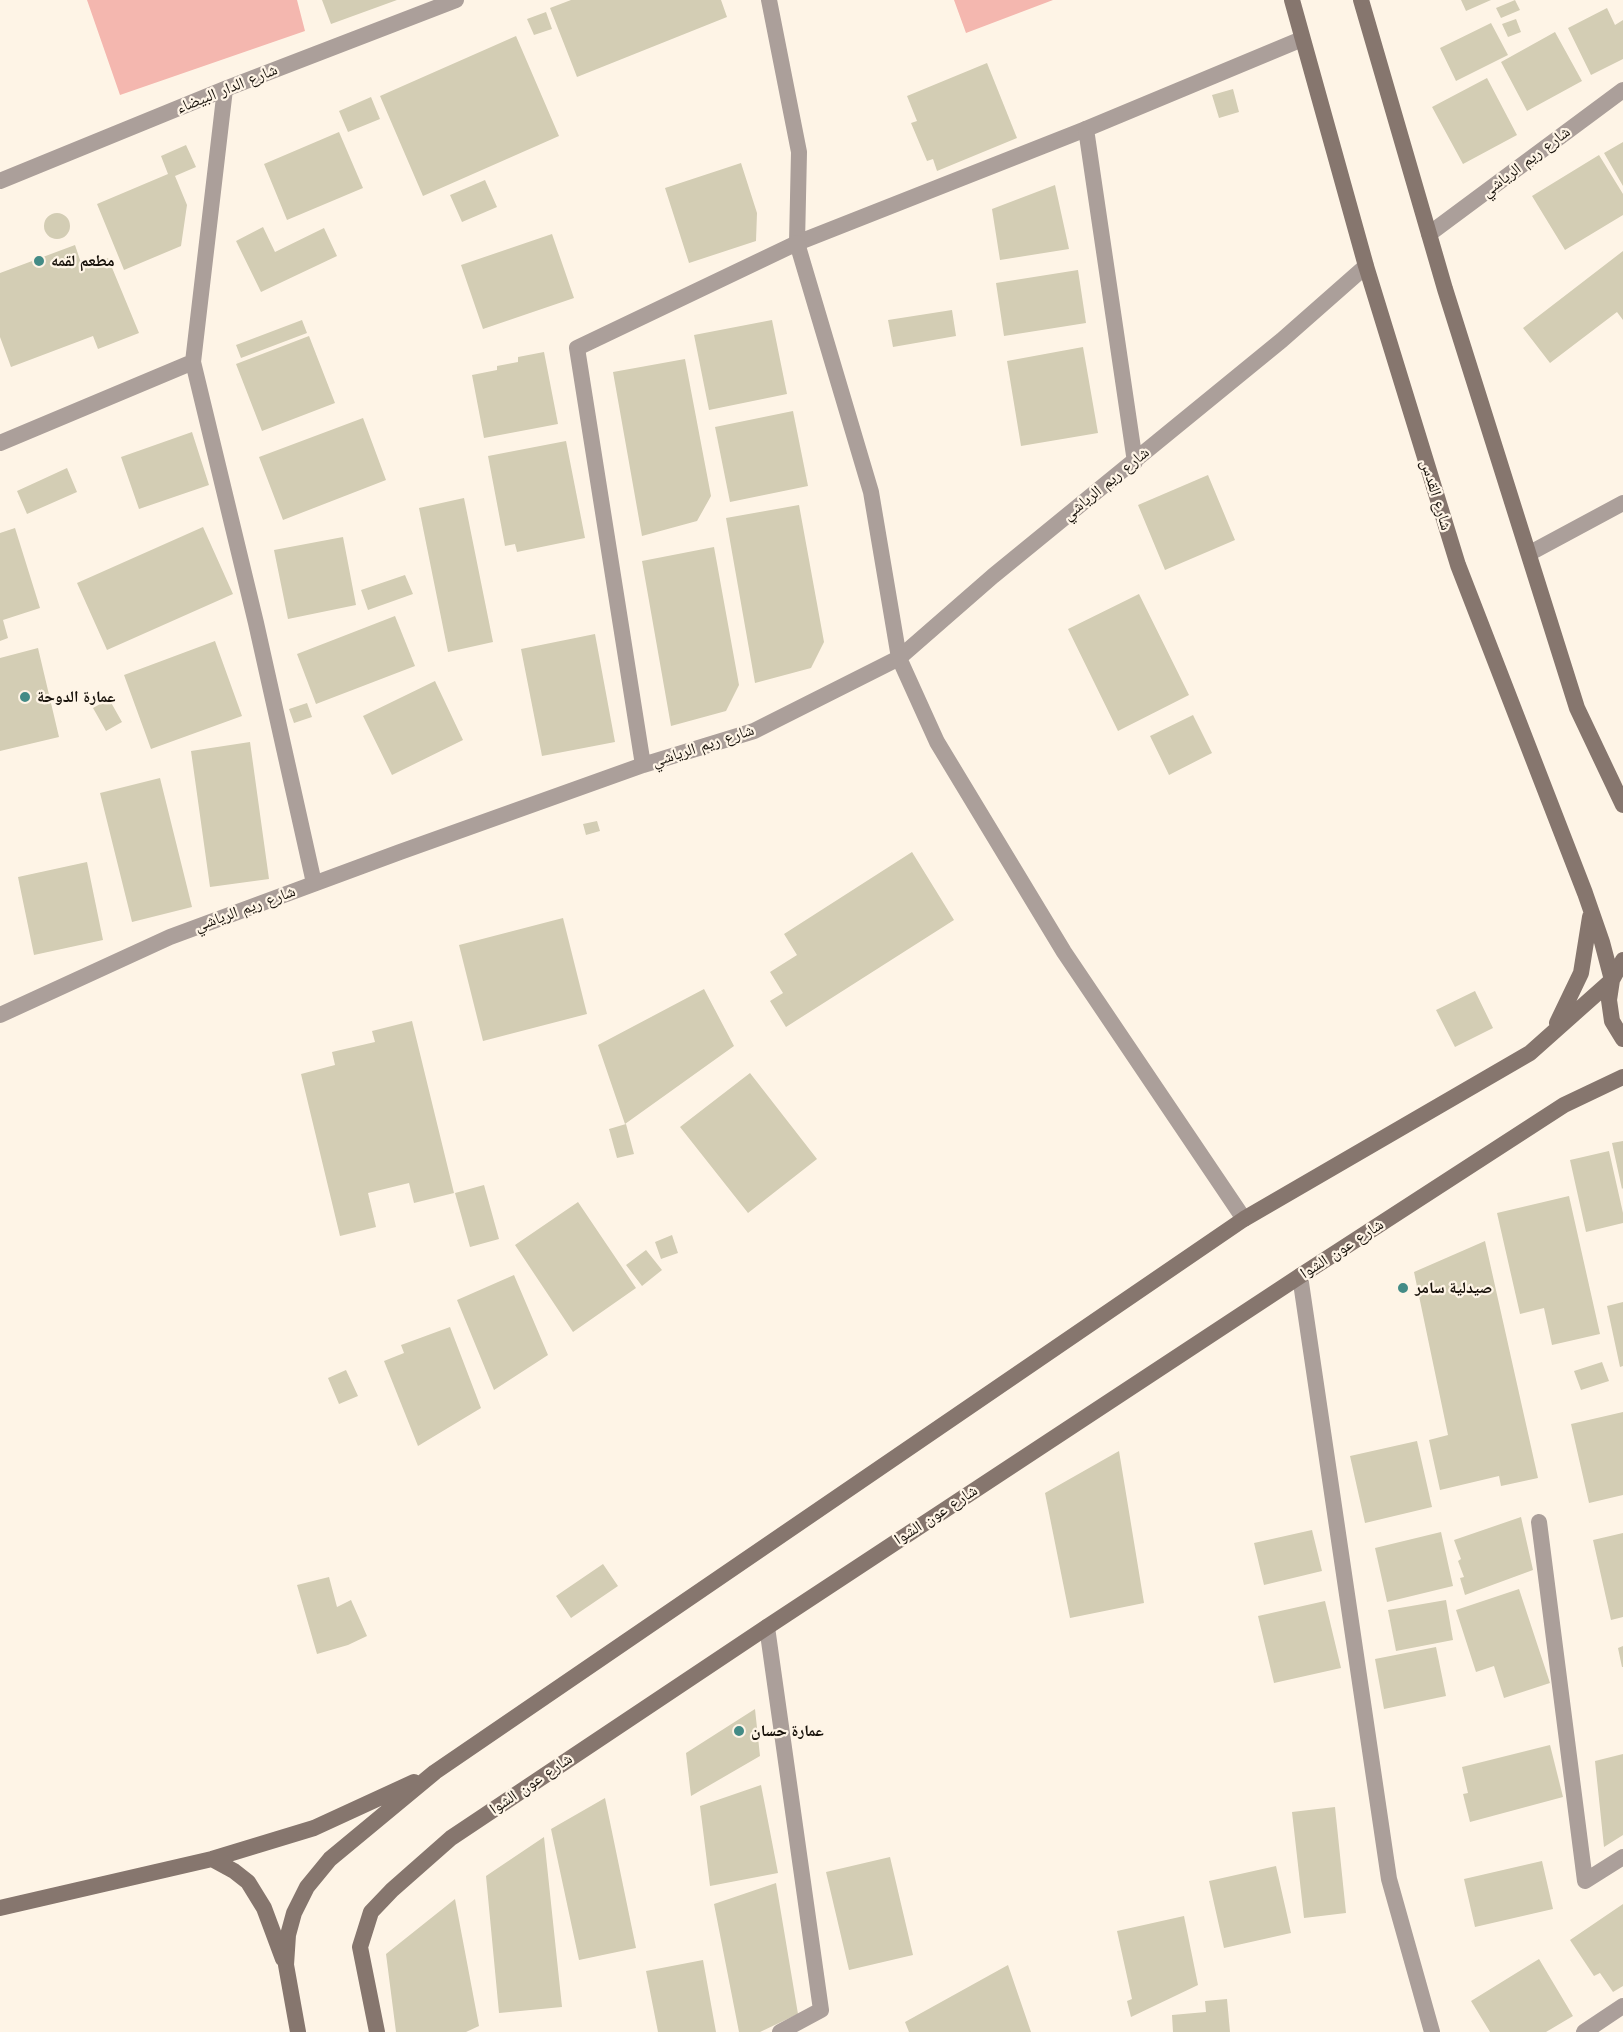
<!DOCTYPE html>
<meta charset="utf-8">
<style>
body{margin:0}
canvas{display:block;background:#fef4e6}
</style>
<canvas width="1623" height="2032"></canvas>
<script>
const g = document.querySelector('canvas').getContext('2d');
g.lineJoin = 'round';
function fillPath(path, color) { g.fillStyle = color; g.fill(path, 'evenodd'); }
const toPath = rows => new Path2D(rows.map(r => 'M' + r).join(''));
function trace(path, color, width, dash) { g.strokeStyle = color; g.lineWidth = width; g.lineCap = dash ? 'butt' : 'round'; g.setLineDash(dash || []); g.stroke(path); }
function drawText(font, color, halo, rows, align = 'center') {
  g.font = font + ' "Work Sans","Noto Naskh Arabic",sans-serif'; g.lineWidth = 4.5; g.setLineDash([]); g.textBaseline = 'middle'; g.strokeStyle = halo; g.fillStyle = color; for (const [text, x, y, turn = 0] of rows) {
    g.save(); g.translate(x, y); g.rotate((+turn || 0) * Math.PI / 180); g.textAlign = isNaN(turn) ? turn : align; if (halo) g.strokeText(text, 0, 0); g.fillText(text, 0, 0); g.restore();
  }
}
const green = toPath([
 [87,0,297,0,305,31,120,95],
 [954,0,1053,0,966,33]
]);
const building = toPath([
 [322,0,397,0,331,24],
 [571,0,721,0,727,17,577,77,550,8],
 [1461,0,1491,0,1466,11],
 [1515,0,1520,10,1501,18,1496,8],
 [1607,8,1615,25,1623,20,1623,59,1591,75,1568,28],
 [546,12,552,29,534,35,527,19],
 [1516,19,1521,32,1508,37,1502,24],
 [1491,23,1508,55,1456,81,1440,48],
 [1555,32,1582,81,1527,111,1501,62],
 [516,36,559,136,423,196,380,96],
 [987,63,1017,138,937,171,933,159,927,161,911,123,917,121,907,96],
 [1487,78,1517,135,1463,164,1432,107],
 [1233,89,1239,112,1219,118,1212,95],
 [371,97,380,119,348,132,339,111],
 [339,132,363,188,287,220,264,164],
 [1623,142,1623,186,1604,153],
 [186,145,196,167,175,176,187,205,181,246,124,270,97,204,168,174,161,156],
 [1599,155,1623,194,1623,215,1565,250,1532,196],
 [741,163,757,213,756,241,689,263,665,188],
 [485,180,497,207,462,222,450,195],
 [1055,185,1069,249,1000,260,992,209],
 '44 226a13 13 0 1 1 26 0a13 13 0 1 1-26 0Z',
 [263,227,275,252,324,228,337,256,261,292,236,241],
 [552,234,574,298,483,329,461,265],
 [75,245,83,269,108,258,139,333,98,349,93,336,11,367,0,337,0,273],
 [1623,251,1623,320,1617,312,1550,363,1523,328],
 [1078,270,1086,323,1004,336,996,283],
 [952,310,956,336,893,347,888,320],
 [302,320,307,333,241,358,236,345],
 [772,320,787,394,709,410,694,335],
 [309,336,335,403,262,431,236,364],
 [1083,347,1098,433,1021,446,1007,361],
 [544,352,558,424,484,438,472,375,497,370,497,366,518,362,518,357],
 [685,359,711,496,697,521,642,536,613,372],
 [793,411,808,486,730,502,715,427],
 [363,418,386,480,283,520,259,457],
 [192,432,209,485,139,509,121,457],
 [566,441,585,538,517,552,515,544,505,546,488,456],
 [67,468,77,492,27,514,17,491],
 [1208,475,1235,540,1165,570,1138,505],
 [464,498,493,642,448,652,419,508],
 [799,505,824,642,811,668,755,683,726,518],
 [203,527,233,594,107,650,77,583],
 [15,528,40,608,3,620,8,638,0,641,0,533],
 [343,537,356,605,288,619,274,550],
 [714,547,739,685,726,711,671,726,642,561],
 [405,575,413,594,368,610,361,590],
 [1139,594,1189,695,1118,731,1068,629],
 [395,616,415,666,316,704,297,654],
 [595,634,615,742,542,756,521,649],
 [215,641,242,716,151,749,124,675],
 [38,648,59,737,0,751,0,658],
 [435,681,463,740,392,775,363,716],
 [109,699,122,722,106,731,93,708],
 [307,703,312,717,294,723,289,709],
 [1193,715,1212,753,1169,775,1150,736],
 [250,742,269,879,210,887,191,751],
 [160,778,192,907,132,922,100,793],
 [597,821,600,831,586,835,583,824],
 [912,852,954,920,786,1027,770,1001,783,993,770,972,797,955,784,934],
 [87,862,103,940,34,955,18,877],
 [563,918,587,1014,483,1041,459,945],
 [704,989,734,1046,625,1124,598,1045],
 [1475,991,1493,1028,1455,1047,1436,1010],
 [412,1021,454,1193,414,1203,409,1183,368,1193,376,1227,340,1236,301,1074,335,1065,332,1052,375,1042,372,1031],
 [750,1073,817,1159,748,1213,680,1127],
 [626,1124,634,1154,617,1158,609,1129],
 [1623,1141,1623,1188,1622,1189,1612,1143],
 [1609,1151,1623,1213,1623,1223,1586,1232,1570,1160],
 [484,1185,499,1239,470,1247,455,1193],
 [1569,1196,1600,1334,1552,1345,1544,1308,1520,1314,1497,1213],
 [578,1202,636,1288,573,1332,515,1245],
 [672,1235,678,1253,661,1259,655,1242],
 [1485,1241,1538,1478,1501,1486,1499,1476,1440,1490,1429,1440,1448,1435,1414,1272],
 [646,1250,662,1270,642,1286,626,1265],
 [514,1275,548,1355,494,1390,457,1300],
 [1623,1302,1623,1366,1620,1367,1607,1306],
 [450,1327,481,1408,418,1446,384,1361,404,1353,401,1345],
 [1602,1362,1609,1381,1581,1390,1574,1371],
 [346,1370,358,1396,339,1404,328,1378],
 [1623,1412,1623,1495,1589,1503,1571,1424],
 [1417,1441,1432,1507,1365,1523,1350,1456],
 [1119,1451,1144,1603,1070,1618,1045,1493],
 [1521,1517,1533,1570,1465,1595,1460,1578,1464,1577,1458,1561,1461,1559,1454,1540],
 [1312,1530,1322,1571,1264,1585,1254,1543],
 [1441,1532,1453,1586,1387,1602,1375,1548],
 [1623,1533,1623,1617,1611,1620,1593,1540],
 [603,1564,618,1586,571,1618,556,1596],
 [329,1577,337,1607,351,1600,367,1636,348,1645,317,1654,297,1585],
 [1519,1589,1550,1683,1504,1698,1494,1666,1476,1672,1456,1610],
 [1446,1600,1453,1640,1396,1651,1388,1610],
 [1325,1601,1341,1668,1274,1683,1258,1616],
 [1623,1646,1623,1667,1622,1667,1618,1648],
 [1436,1647,1446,1696,1384,1709,1375,1659],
 [755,1709,760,1756,691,1796,686,1753],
 [1550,1745,1563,1797,1470,1822,1463,1794,1468,1793,1462,1767],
 [1623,1754,1623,1835,1604,1847,1595,1761],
 [761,1785,778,1873,710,1886,700,1806],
 [605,1798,636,1948,579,1960,551,1829],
 [1335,1807,1346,1913,1304,1918,1292,1812],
 [544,1837,562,2007,499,2013,486,1876],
 [890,1857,913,1955,849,1970,826,1872],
 [1542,1861,1553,1909,1475,1927,1464,1879],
 [1276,1866,1291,1933,1224,1948,1209,1881],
 [776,1883,798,2014,760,2032,739,2032,714,1904],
 [455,1899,479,2026,466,2032,396,2032,386,1954],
 [1623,1904,1623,1986,1613,1992,1600,1973,1594,1976,1570,1940],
 [1184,1916,1198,1985,1131,2017,1127,2001,1132,1999,1117,1931],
 [1539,1959,1573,2016,1546,2032,1490,2032,1471,2001],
 [703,1960,716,2032,658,2032,646,1971],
 [1008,1965,1031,2032,909,2032,905,2022],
 [1227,1999,1230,2032,1173,2032,1172,2015,1206,2012,1205,2001]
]);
const service = toPath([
 [769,0,799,152,797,243,1086,129]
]);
const minor = toPath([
 [225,89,193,362,256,623,314,883],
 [0,181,225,89,456,0],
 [1429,234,1623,90],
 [0,443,193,362],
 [1135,462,1086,129,1302,39],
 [1530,553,1623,503],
 [643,765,577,348,797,243,871,492,899,658,937,742,1064,952,1244,1219],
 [0,1015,170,937,400,852,643,765,754,731,899,658,993,576,1282,340,1366,266],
 [1300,1276,1389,1879,1432,2032],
 [1539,1522,1585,1881,1623,1857],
 [767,1627,821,2010,780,2032],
 [1584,2032,1623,2006]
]);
const secondary = toPath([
 [1361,0,1445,289,1577,708,1623,805],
 [1623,960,1612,980,1609,1000,1612,1021,1623,1039],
 [1557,1023,1581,973,1590,917],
 [212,1859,234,1871,248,1882,264,1908,283,1959],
 [0,1908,212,1859,314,1828,414,1782],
 [298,2032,286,1965,288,1935,294,1913,307,1887,330,1859,435,1772,1244,1219,1530,1053,1612,980,1602,942,1585,893,1458,565,1366,266,1292,0],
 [377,2032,360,1947,371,1912,392,1890,451,1838,767,1627,1300,1276,1564,1105,1623,1077]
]);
const markers = [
 [39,261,6,"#438b86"],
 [25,697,6,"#438b86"],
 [1403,1288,6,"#438b86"],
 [739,1731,6,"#438b86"]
];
const streetNames = [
 ["شارع الدار البيضاء",227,89,-22],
 ["شارع ريم الرياشي",1526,162,-37],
 ["شارع ريم الرياشي",1106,484,-39],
 ["شارع القدس",1436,495,73],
 ["شارع ريم الرياشي",703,746,-18],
 ["شارع ريم الرياشي",245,909,-20],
 ["شارع عون الشوا",1342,1249,-33],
 ["شارع عون الشوا",936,1515,-33],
 ["شارع عون الشوا",531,1784,-34]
];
const poiNames = [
 ["مطعم لقمه",51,261],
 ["عمارة الدوحة",37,697],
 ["صيدلية سامر",1415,1288],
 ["عمارة حسان",751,1731]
];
fillPath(green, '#f4b7af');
fillPath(building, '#d3cdb4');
trace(service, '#ab9f9a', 16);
trace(minor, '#ab9f9a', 16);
trace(secondary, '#86766e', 16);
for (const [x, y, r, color] of markers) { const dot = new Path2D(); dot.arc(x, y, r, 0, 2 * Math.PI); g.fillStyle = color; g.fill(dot); trace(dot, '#fef4e6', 2); }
drawText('16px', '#18120b', '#fef4e6', streetNames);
drawText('bold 16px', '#18120b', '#fef4e6', poiNames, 'left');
</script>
